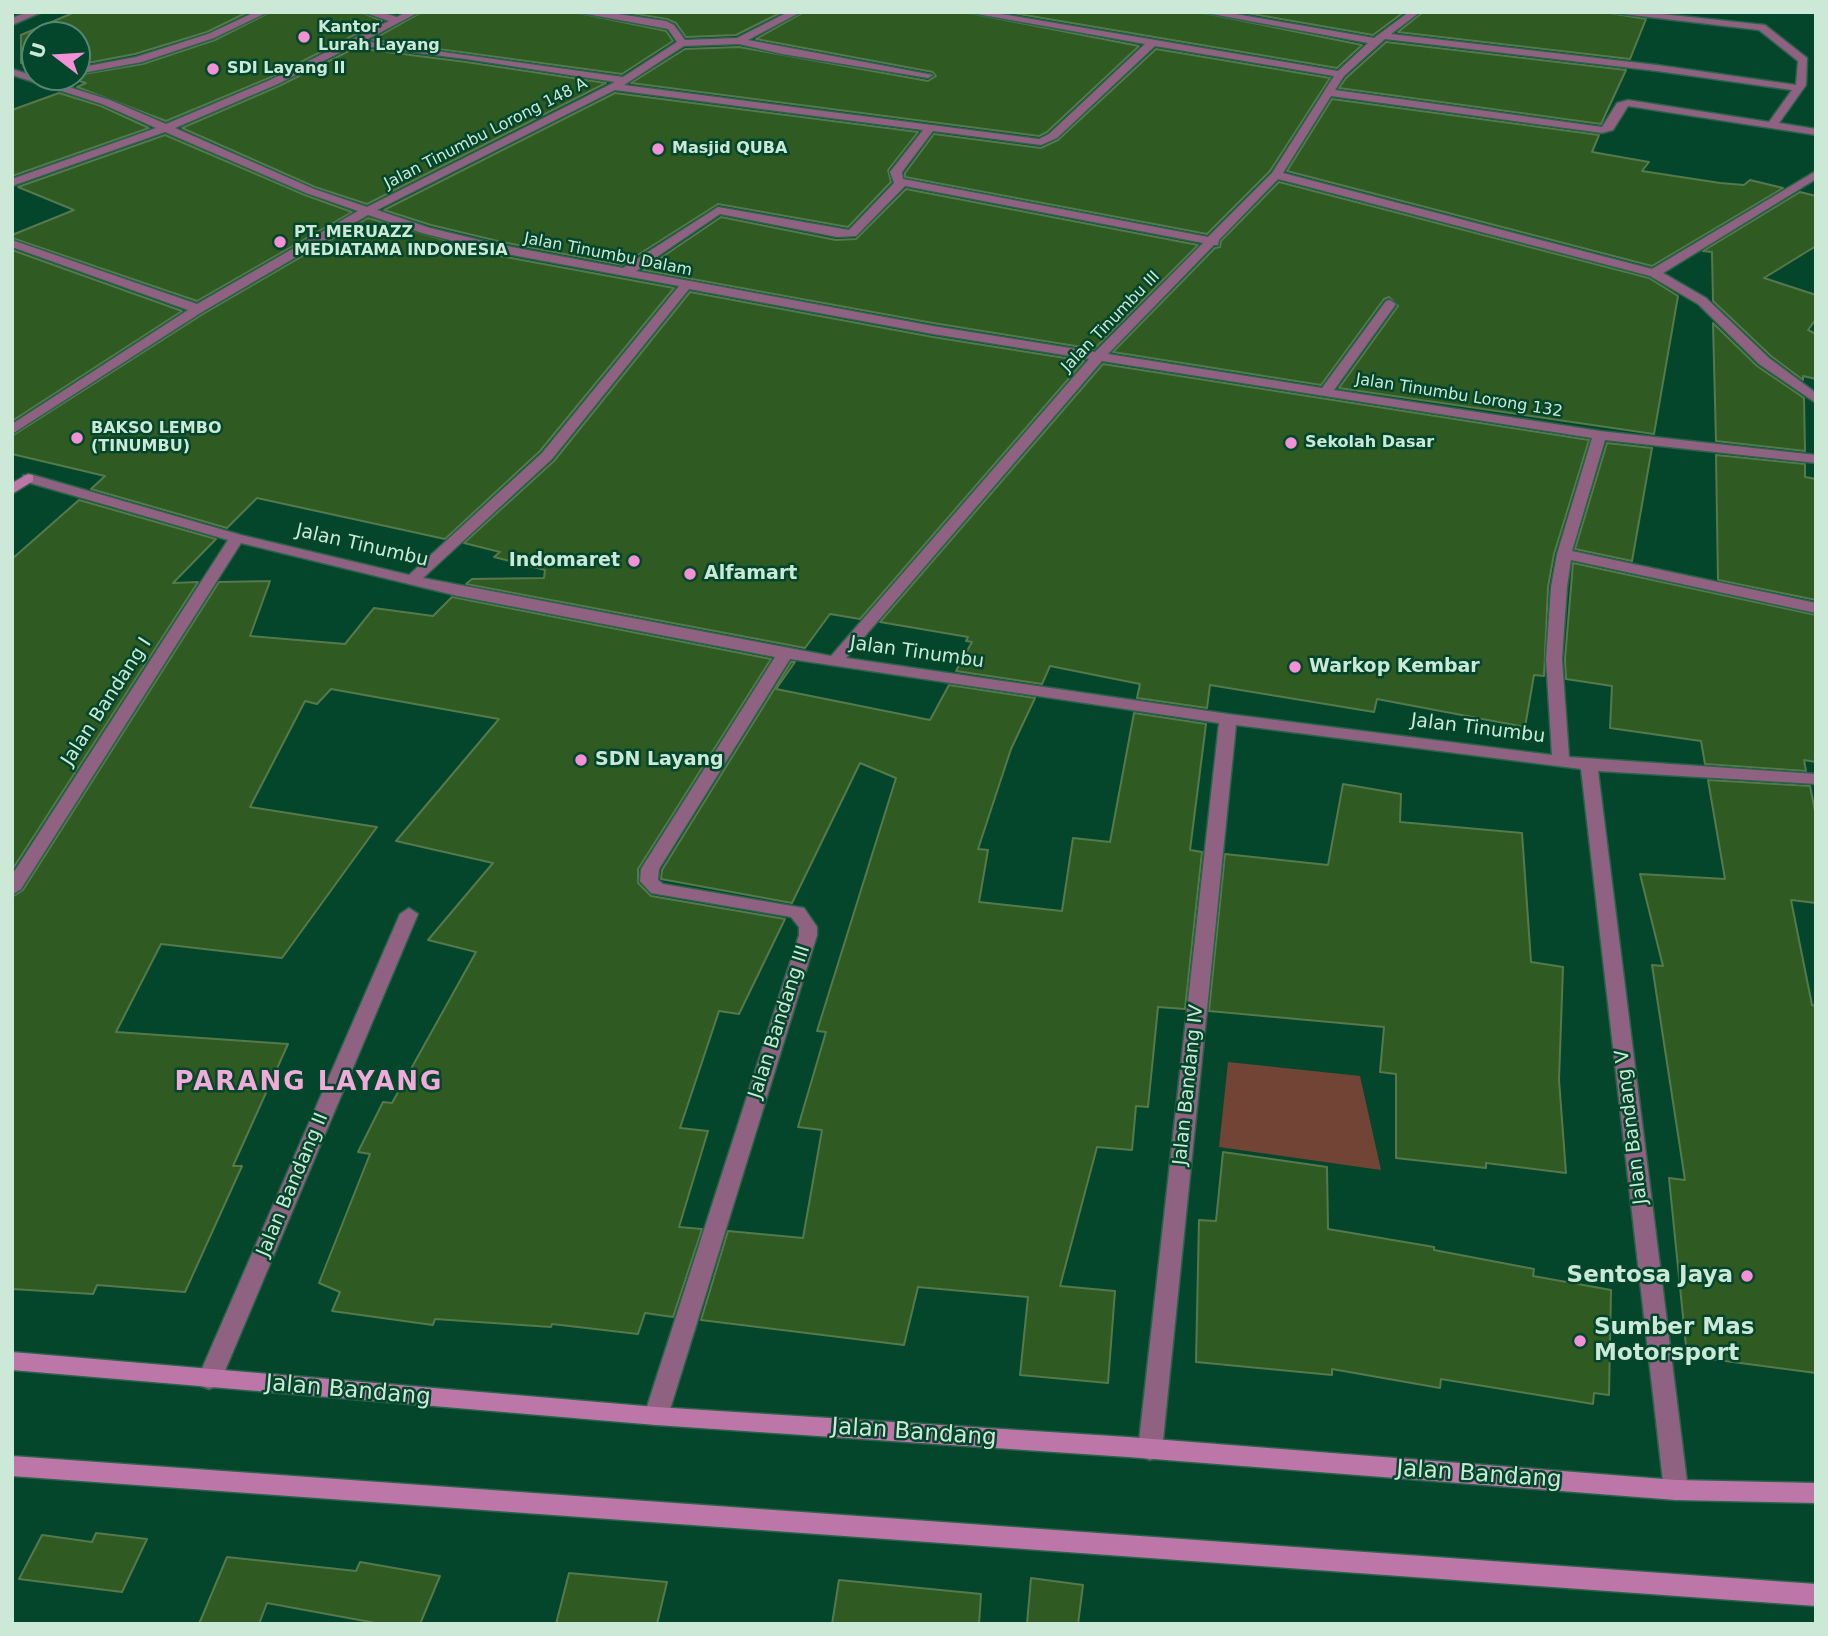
<!DOCTYPE html>
<style>
body{margin:0}
#map{position:relative;width:1828px;height:1636px;overflow:hidden;background:#04462b;font-family:"DejaVu Sans",sans-serif}
canvas{display:block}
.frame{position:absolute;inset:0;border:14px solid #cce9d7;pointer-events:none}
.north{position:absolute;left:21px;top:21px;width:70px;height:70px;box-sizing:border-box;background:#04462b;border:2px solid #548770;border-radius:50%;rotate:287deg;font-size:19px;font-weight:700;line-height:28px;text-align:center;color:#cce9d7}
.north::after{content:'';display:block;margin:auto;width:24px;height:32px;background:#f391d6;clip-path:polygon(50% 0,100% 100%,50% 72%,0 100%)}
</style>
<div id="map">
<canvas width="1828" height="1636"></canvas>
<div class="frame"></div>
<div class="north">U</div>
</div>
<script>
const g = document.querySelector('canvas').getContext('2d');
g.lineJoin = 'round';
function fillPath(path, color) { g.fillStyle = color; g.fill(path, 'evenodd'); }
const toPath = rows => new Path2D(rows.map(r => 'M' + r).join(''));
function trace(path, color, width, dash) { g.strokeStyle = color; g.lineWidth = width; g.lineCap = dash ? 'butt' : 'round'; g.setLineDash(dash || []); g.stroke(path); }
function drawText(font, color, halo, rows, align = 'center') {
  g.font = font + ' "DejaVu Sans",sans-serif'; g.lineWidth = 5; g.setLineDash([]); g.textBaseline = 'middle'; g.strokeStyle = halo; g.fillStyle = color; for (const [text, x, y, turn = 0] of rows) {
    g.save(); g.translate(x, y); g.rotate((+turn || 0) * Math.PI / 180); g.textAlign = isNaN(turn) ? turn : align; if (halo) g.strokeText(text, 0, 0); g.fillText(text, 0, 0); g.restore();
  }
}
const green = toPath([
 [1228,1062,1360,1076,1381,1170,1219,1147]
]);
const building = toPath([
 [75,12,248,12,207,32,135,54,77,65,77,35,35,35,35,67,21,63,21,35,75,12],
 [270,12,361,12,382,21,269,78,166,121,77,87,86,83,66,77,143,64,215,40,270,12],
 [422,12,574,12,666,31,673,41,622,74,372,40,422,12],
 [624,12,782,12,736,35,686,37,676,23,667,19,624,12],
 [804,12,964,12,1139,46,1047,132,1039,136,631,83,685,49,739,47,928,81,936,76,933,72,756,39,804,12],
 [1007,12,1199,12,1362,45,1337,68,1007,12],
 [1241,12,1404,12,1373,35,1241,12],
 [1423,12,1604,12,1646,19,1630,59,1398,32,1423,12],
 [1386,42,1626,70,1601,124,1339,88,1346,78,1386,42],
 [355,48,466,62,606,83,367,204,315,187,182,128,279,86,355,48],
 [1156,49,1330,78,1270,171,1207,234,905,177,905,173,934,134,1041,148,1058,140,1156,49],
 [59,93,101,106,149,128,12,176,12,110,59,93],
 [615,93,918,132,888,170,891,182,848,227,718,204,622,265,502,242,431,225,384,210,615,93],
 [1332,99,1599,135,1592,152,1649,162,1642,171,1720,183,1744,185,1750,180,1783,188,1652,266,1287,171,1332,99],
 [165,135,305,195,352,212,197,301,12,238,12,235,74,210,18,187,165,135],
 [1279,182,1649,278,1678,296,1654,434,1339,388,1398,306,1389,297,1384,299,1321,385,1113,352,1215,248,1220,247,1221,241,1279,182],
 [906,189,1198,245,1094,349,933,323,643,270,721,217,836,240,856,239,906,189],
 [1800,192,1816,196,1816,246,1764,278,1816,295,1816,319,1808,330,1816,334,1816,379,1803,376,1803,380,1771,356,1713,301,1712,252,1703,251,1800,192],
 [368,218,500,256,674,288,540,451,445,539,257,498,227,528,91,489,105,476,12,454,12,436,203,314,368,218],
 [12,250,182,311,12,421,12,250],
 [690,292,933,337,1084,361,860,619,830,614,805,648,466,584,472,579,544,578,545,570,494,557,500,552,464,543,554,461,690,292],
 [1713,323,1757,366,1804,398,1805,451,1716,441,1713,323],
 [1103,364,1589,440,1554,554,1548,587,1544,676,1534,675,1525,727,1377,699,1374,712,1210,685,1207,708,1137,698,1140,684,1050,666,1042,684,956,671,972,642,966,641,968,637,880,622,1103,364],
 [1607,443,1652,448,1632,561,1575,549,1607,443],
 [1716,455,1805,464,1805,477,1816,479,1816,600,1718,580,1716,455],
 [79,500,216,539,173,583,198,582,12,870,12,559,79,500],
 [1573,563,1816,615,1816,762,1804,760,1806,771,1705,764,1701,741,1610,728,1612,686,1566,679,1565,659,1573,563],
 [270,581,250,636,345,644,374,608,433,616,452,597,771,659,638,869,638,883,651,896,785,919,739,1014,719,1011,680,1128,708,1131,679,1227,702,1229,673,1317,645,1313,638,1334,552,1324,551,1327,435,1319,433,1325,332,1311,340,1292,319,1283,370,1154,358,1152,383,1102,392,1103,476,952,428,940,493,863,396,841,499,719,331,689,317,704,305,701,250,807,377,827,282,958,161,944,116,1032,288,1044,233,1166,242,1166,185,1292,97,1285,93,1294,12,1289,12,897,23,890,219,582,270,581],
 [791,662,795,662,776,689,930,720,949,685,1035,698,1011,749,978,849,988,850,979,902,1062,911,1073,838,1110,842,1134,713,1206,724,1190,850,1202,852,1185,1009,1158,1007,1148,1107,1136,1106,1132,1150,1097,1147,1060,1286,1115,1291,1108,1383,1020,1375,1028,1297,918,1287,904,1345,701,1320,728,1231,803,1238,822,1130,798,1127,826,1032,817,1031,896,778,860,763,792,903,661,879,662,870,791,662],
 [1708,780,1810,786,1816,816,1816,903,1791,900,1812,1005,1816,1006,1816,1373,1687,1356,1669,1178,1685,1180,1652,965,1663,966,1640,874,1725,879,1708,780],
 [1343,784,1401,794,1400,822,1522,833,1531,962,1563,967,1559,1080,1566,1173,1486,1163,1486,1168,1396,1158,1396,1074,1380,1072,1384,1027,1209,1011,1225,854,1328,865,1343,784],
 [1223,1152,1327,1167,1328,1229,1434,1247,1434,1250,1534,1269,1533,1276,1611,1290,1609,1395,1594,1393,1593,1404,1441,1379,1440,1388,1332,1369,1332,1375,1196,1362,1199,1220,1216,1221,1223,1152],
 [96,1533,147,1539,122,1592,19,1579,42,1535,92,1542,96,1533],
 [227,1557,356,1571,360,1562,440,1576,420,1624,381,1624,267,1603,259,1624,199,1624,227,1557],
 [569,1573,667,1582,657,1624,556,1624,569,1573],
 [1031,1578,1083,1585,1078,1624,1027,1624,1031,1578],
 [839,1580,981,1594,979,1624,832,1624,839,1580]
]);
const street = toPath([
 [28,12,42,12,12,25,12,18,28,12],
 [255,12,268,12,214,38,142,62,77,74,77,68,136,57,208,34,255,12],
 [363,12,380,12,397,17,406,12,419,12,364,41,623,77,677,42,668,29,576,12,604,12,666,21,674,25,685,40,737,38,788,12,801,12,748,40,933,75,928,78,782,54,739,44,684,46,624,85,1039,139,1049,134,1145,44,966,12,990,12,1338,71,1368,43,1201,12,1224,12,1374,38,1409,12,1420,12,1391,34,1657,65,1796,85,1798,61,1759,30,1606,12,1643,12,1765,25,1807,58,1806,85,1779,123,1816,129,1816,135,1628,106,1613,130,1602,133,1331,96,1283,173,1652,269,1816,171,1816,179,1663,273,1706,298,1769,358,1816,393,1816,403,1759,364,1698,304,1650,276,1278,179,1219,240,1218,245,1214,245,1108,354,1322,388,1386,301,1390,300,1396,304,1334,390,1600,431,1816,455,1816,463,1605,440,1572,551,1816,603,1816,613,1571,560,1567,587,1562,659,1569,757,1816,774,1816,784,1598,771,1688,1490,1685,1497,1676,1500,1667,1497,1664,1490,1581,769,1236,725,1162,1450,1158,1457,1150,1460,1142,1457,1138,1450,1219,723,790,659,659,869,658,880,663,884,804,908,817,927,817,935,668,1416,664,1423,656,1425,648,1423,644,1416,799,935,799,927,791,917,651,893,640,881,641,869,775,657,458,596,241,543,21,889,12,895,12,875,228,540,23,481,23,475,33,475,241,535,409,575,542,453,679,286,501,253,422,233,368,215,202,312,12,434,12,424,188,310,12,247,12,240,197,304,358,211,306,193,165,132,12,186,12,179,156,128,102,104,12,75,12,69,110,100,166,124,270,80,389,21,363,12],
 [1385,39,1657,71,1792,90,1769,122,1628,100,1617,103,1602,127,1335,90,1344,76,1385,39],
 [355,45,466,59,615,82,367,207,314,189,175,128,278,84,355,45],
 [1155,46,1334,76,1272,173,1208,237,903,179,902,172,933,131,1041,145,1057,138,1155,46],
 [615,90,923,130,890,172,894,183,849,230,718,207,623,268,501,245,430,228,377,210,615,90],
 [905,186,1203,243,1095,352,933,326,636,271,720,214,837,237,856,236,905,186],
 [689,289,933,334,1089,359,831,656,423,578,552,459,689,289],
 [1102,361,1592,438,1557,554,1551,587,1546,659,1552,755,1228,714,846,658,1102,361],
 [409,908,418,914,221,1380,217,1386,209,1389,201,1386,197,1380,400,914,409,908]
]);
const secondary = toPath([
 [28,474,33,475,33,481,12,494,12,483,28,474],
 [12,1352,656,1407,1128,1437,1676,1480,1816,1483,1816,1503,1676,1500,1128,1457,656,1425,12,1370,12,1352],
 [12,1456,1816,1584,1816,1606,12,1476,12,1456]
]);
const markers = [
 [304,37,7,"#f391d6"],
 [213,69,7,"#f391d6"],
 [658,149,7,"#f391d6"],
 [280,242,7,"#f391d6"],
 [77,438,7,"#f391d6"],
 [1291,443,7,"#f391d6"],
 [634,561,7,"#f391d6"],
 [690,574,7,"#f391d6"],
 [1295,667,7,"#f391d6"],
 [581,760,7,"#f391d6"],
 [1747,1276,7,"#f391d6"],
 [1580,1341,7,"#f391d6"]
];
const farPoinames = [
 ["Kantor",318,28],
 ["Lurah Layang",318,46],
 ["SDI Layang II",227,69],
 ["Masjid QUBA",672,149],
 ["PT. MERUAZZ",294,233],
 ["MEDIATAMA INDONESIA",294,251],
 ["BAKSO LEMBO",91,429],
 ["(TINUMBU)",91,447],
 ["Sekolah Dasar",1305,443]
];
const farStreetnames = [
 ["Jalan Tinumbu Lorong 148 A",486,134,-27],
 ["Jalan Tinumbu Dalam",608,255,11],
 ["Jalan Tinumbu III",1111,322,-46],
 ["Jalan Tinumbu Lorong 132",1459,396,9]
];
const streetNames = [
 ["Jalan Tinumbu",362,546,13],
 ["Jalan Tinumbu",917,653,8],
 ["Jalan Bandang I",107,702,-57],
 ["Jalan Tinumbu",1478,729,7],
 ["Jalan Bandang III",780,1022,-72],
 ["Jalan Bandang IV",1189,1085,-84],
 ["Jalan Bandang V",1632,1127,-97],
 ["Jalan Bandang II",293,1185,-67]
];
const poiNames = [
 ["Indomaret",620,561,"right"],
 ["Alfamart",704,574],
 ["Warkop Kembar",1309,667],
 ["SDN Layang",595,760]
];
const nearPoinames = [
 ["Sentosa Jaya",1733,1276],
 ["Sumber Mas",1594,1328,"left"],
 ["Motorsport",1594,1354,"left"]
];
const nearStreetnames = [
 ["Jalan Bandang",348,1391,5],
 ["Jalan Bandang",914,1433,4],
 ["Jalan Bandang",1479,1475,4]
];
const districtNames = [
 ["PARANG LAYANG",309,1083]
];
fillPath(green, '#724435');
fillPath(building, '#2f5a21');
trace(building, '#56794c', 2);
trace(street, '#28634a', 3);
trace(secondary, '#28634a', 3);
fillPath(street, '#8e6280');
fillPath(secondary, '#bc76a7');
for (const [x, y, r, color] of markers) { const dot = new Path2D(); dot.arc(x, y, r, 0, 2 * Math.PI); g.fillStyle = color; g.fill(dot); trace(dot, '#04462b', 2.5); }
drawText('bold 16px', '#cce9d7', '#04462b', farPoinames, 'left');
drawText('16px', '#cce9d7', '#04462b', farStreetnames);
drawText('19px', '#cce9d7', '#04462b', streetNames);
drawText('bold 19px', '#cce9d7', '#04462b', poiNames, 'left');
drawText('bold 23px', '#cce9d7', '#04462b', nearPoinames, 'right');
drawText('23px', '#cce9d7', '#04462b', nearStreetnames);
g.letterSpacing = '2px';
drawText('bold 26px', '#f0abda', '#04462b', districtNames);
g.letterSpacing = '0px';
</script>
